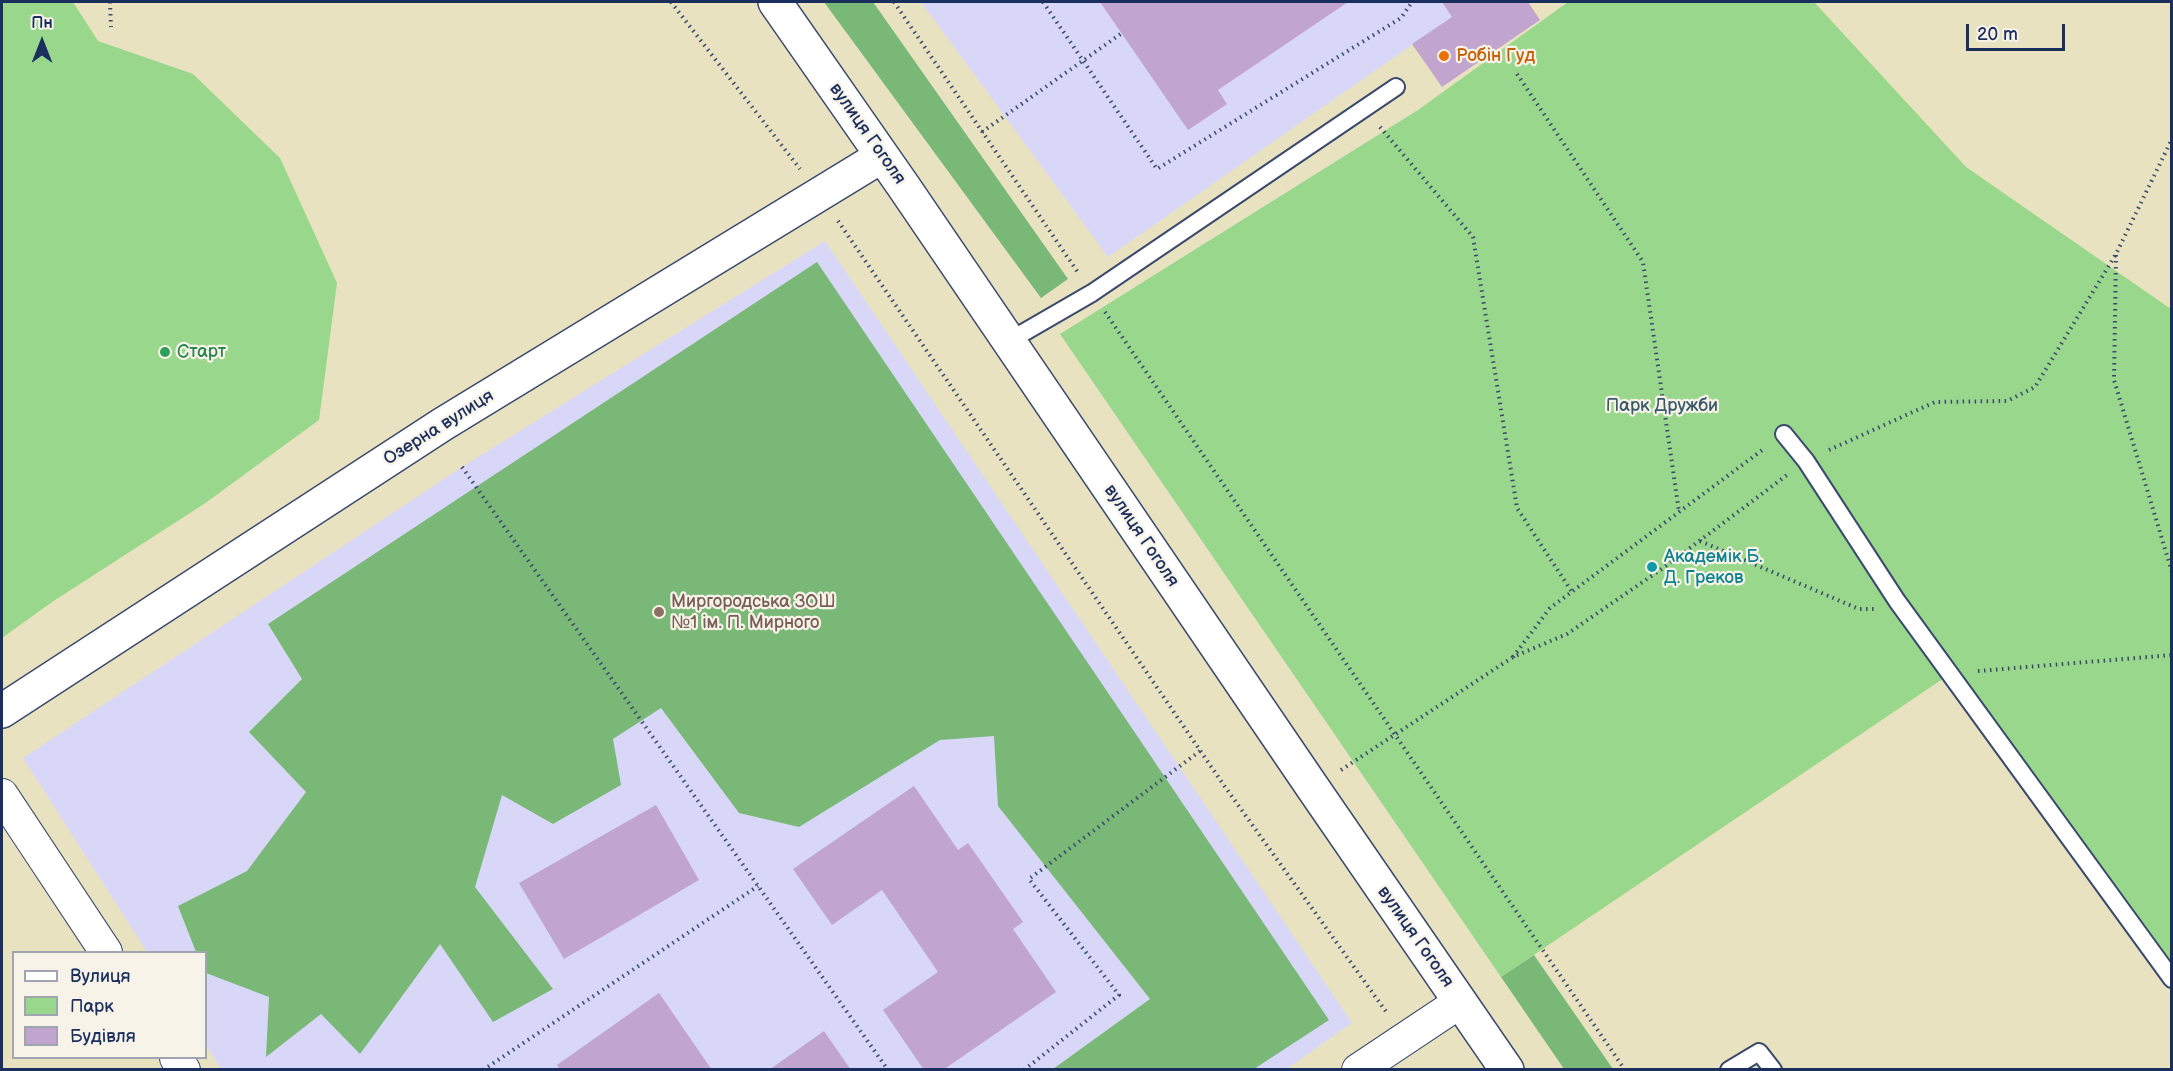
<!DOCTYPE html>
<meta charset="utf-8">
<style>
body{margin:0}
#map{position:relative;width:2173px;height:1071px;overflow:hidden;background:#e8e2c0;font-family:"Balsamiq Sans",sans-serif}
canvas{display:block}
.frame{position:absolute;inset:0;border:3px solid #1b2f5e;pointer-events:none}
.legend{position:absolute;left:12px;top:951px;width:195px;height:108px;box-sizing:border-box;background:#f7f3e8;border:2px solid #9fa5b1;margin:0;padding:8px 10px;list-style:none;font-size:18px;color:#1b2f5e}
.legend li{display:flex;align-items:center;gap:12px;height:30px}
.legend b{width:30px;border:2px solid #9fa5b1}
.north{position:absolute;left:12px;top:12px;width:60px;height:60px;-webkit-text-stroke:4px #f7f3e8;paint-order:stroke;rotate:0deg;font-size:16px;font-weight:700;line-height:24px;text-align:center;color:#1b2f5e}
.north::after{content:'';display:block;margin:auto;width:21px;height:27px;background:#1b2f5e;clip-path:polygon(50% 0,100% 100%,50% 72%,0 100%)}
.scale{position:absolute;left:1966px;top:24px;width:99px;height:27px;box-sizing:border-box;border:3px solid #1b2f5e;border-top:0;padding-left:8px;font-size:18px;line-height:21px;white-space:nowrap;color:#1b2f5e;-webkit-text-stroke:4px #f7f3e8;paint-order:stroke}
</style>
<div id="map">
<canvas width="2173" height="1071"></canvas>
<div class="frame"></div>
<ul class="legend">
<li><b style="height:8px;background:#fff"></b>Вулиця</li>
<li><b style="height:16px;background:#99d78c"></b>Парк</li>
<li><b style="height:16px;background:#c2a5ce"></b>Будівля</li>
</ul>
<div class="north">Пн</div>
<div class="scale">20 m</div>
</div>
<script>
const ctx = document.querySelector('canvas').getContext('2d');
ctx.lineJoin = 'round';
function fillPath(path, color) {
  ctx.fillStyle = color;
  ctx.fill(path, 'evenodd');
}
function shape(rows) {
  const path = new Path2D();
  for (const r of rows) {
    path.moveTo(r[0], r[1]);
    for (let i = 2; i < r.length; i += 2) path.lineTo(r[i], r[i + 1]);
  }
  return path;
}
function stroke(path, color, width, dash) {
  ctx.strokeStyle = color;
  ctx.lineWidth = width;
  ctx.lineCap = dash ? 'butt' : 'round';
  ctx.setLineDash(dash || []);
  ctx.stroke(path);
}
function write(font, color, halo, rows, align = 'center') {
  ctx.font = font + ' "Balsamiq Sans",sans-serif';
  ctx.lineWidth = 4.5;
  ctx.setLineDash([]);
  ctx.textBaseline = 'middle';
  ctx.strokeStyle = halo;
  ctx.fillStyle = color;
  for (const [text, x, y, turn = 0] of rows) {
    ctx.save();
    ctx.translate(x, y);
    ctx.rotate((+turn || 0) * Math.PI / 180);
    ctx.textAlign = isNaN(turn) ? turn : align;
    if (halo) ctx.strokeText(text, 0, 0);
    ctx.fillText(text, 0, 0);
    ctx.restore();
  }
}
const built = shape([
 [921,2,1442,2,1452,17,1108,257],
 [825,241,1352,1023,1285,1070,221,1069,206,1045,206,952,147,952,23,758,462,467]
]);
const green = shape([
 [2,2,73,2,98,41,193,74,280,158,337,283,319,420,204,504,52,602,2,638],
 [1568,2,1814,2,1966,167,2171,309,2171,972,1950,674,1501,977,1060,334,1418,110]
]);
const forest = shape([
 [824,2,873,2,1068,279,1041,298],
 [817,262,1329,1020,1254,1069,1053,1069,1150,999,998,806,994,736,940,740,799,827,739,813,661,708,613,739,621,785,553,824,502,795,475,887,553,989,493,1022,440,944,360,1054,321,1014,266,1057,269,997,206,973,206,952,196,952,178,906,247,871,306,792,249,732,302,679,268,624],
 [1534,955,1613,1069,1564,1069,1501,977]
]);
const building = shape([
 [1100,2,1348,2,1218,90,1227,104,1188,130],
 [1442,2,1528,2,1540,20,1442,87,1412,44,1452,17],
 [914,786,958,850,968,843,1023,922,1013,929,1056,992,943,1070,924,1070,883,1010,938,972,882,890,832,925,793,869],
 [656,805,699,880,564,959,519,883],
 [659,993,712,1070,560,1070,557,1065],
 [824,1031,851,1070,769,1070]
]);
const path = shape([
 [110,2,111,27],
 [671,2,800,169],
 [894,2,1079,274],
 [1043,2,1157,169,1401,18,1412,2],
 [1517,74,1643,262,1679,512],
 [1380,127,1473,237,1517,508,1572,592],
 [982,132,1122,33],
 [838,221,1223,784,1387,1013],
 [2116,255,2114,380,2172,572],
 [1105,312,1625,1070],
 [1829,450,1935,402,2007,401,2035,387,2116,254,2172,139],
 [462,467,888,1070],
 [1700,541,1859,609,1874,609],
 [1513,657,1550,608,1765,448],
 [1978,671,2172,655],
 [1341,770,1513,657,1567,634,1666,566,1787,475],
 [483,1070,758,886],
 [1024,1070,1119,995,1029,879,1200,751]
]);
const service = shape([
 [1009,341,1092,293,1396,87],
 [1784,434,1806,461,1897,601,2172,979],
 [1729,1070,1759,1052,1773,1070]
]);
const minor = shape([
 [2,795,106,952],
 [176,1058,184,1070],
 [1358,1070,1460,1002]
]);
const tertiary = shape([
 [775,2,904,187,1313,788,1507,1070],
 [2,711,443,424,882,156]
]);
const markers = [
 [1444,56,6,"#e8710a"],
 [165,352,6,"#2e9e5b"],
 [1652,567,6,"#0f9aa8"],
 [659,612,6,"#8d6e63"]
];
const foodNames = [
 ["Робін Гуд",1456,56]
];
const streetNames = [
 ["вулиця Гоголя",867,134,55],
 ["Озерна вулиця",439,428,-32],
 ["вулиця Гоголя",1141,536,56],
 ["вулиця Гоголя",1415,937,55]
];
const leisureNames = [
 ["Старт",177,352]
];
const parkNames = [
 ["Парк Дружби",1662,406]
];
const cultureNames = [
 ["Академік Б.",1664,557],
 ["Д. Греков",1664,578]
];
const educationNames = [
 ["Миргородська ЗОШ",671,602],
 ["№1 ім. П. Мирного",671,623]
];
fillPath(built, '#d8d7f8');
fillPath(green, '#99d78c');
fillPath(forest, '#7ab878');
fillPath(building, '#c2a5ce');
stroke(service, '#3a4a6d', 20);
stroke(minor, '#3a4a6d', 34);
stroke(tertiary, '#3a4a6d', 36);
stroke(path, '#3a4a6d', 4, [1.5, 4.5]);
stroke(service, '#fff', 16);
stroke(minor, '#fff', 32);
stroke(tertiary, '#fff', 33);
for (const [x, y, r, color] of markers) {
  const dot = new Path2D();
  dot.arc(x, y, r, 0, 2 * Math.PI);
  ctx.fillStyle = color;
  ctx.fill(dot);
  stroke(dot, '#f7f3e8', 2);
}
write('18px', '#c56008', '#f7f3e8', foodNames, 'left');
write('18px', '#1b2f5e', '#f7f3e8', streetNames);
write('18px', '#27864d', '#f7f3e8', leisureNames, 'left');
write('18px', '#3a596a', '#f7f3e8', parkNames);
write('18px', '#0d838f', '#f7f3e8', cultureNames, 'left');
write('18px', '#785e54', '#f7f3e8', educationNames, 'left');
</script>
